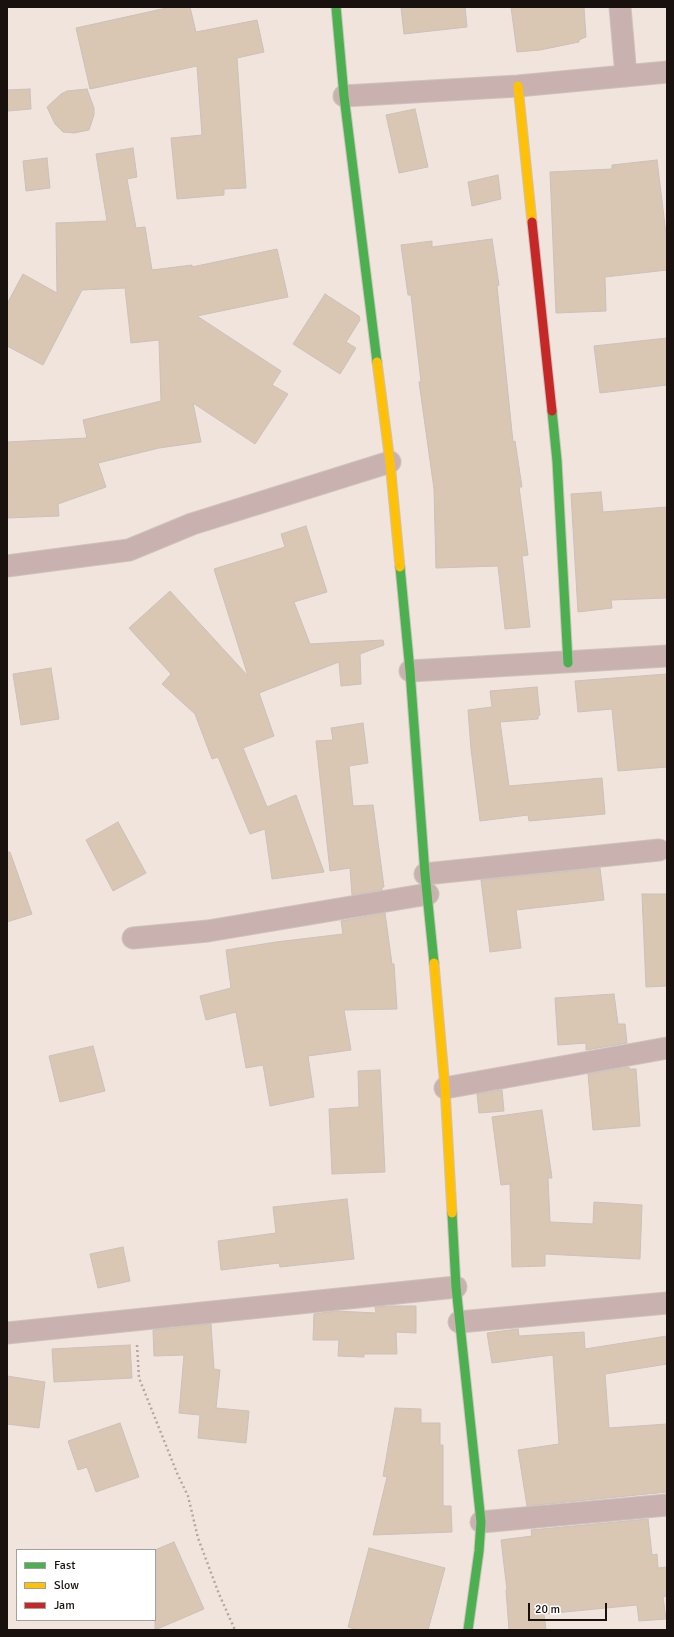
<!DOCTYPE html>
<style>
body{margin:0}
#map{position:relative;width:674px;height:1637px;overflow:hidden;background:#f1e4dd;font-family:Signika,sans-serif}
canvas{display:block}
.frame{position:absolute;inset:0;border:8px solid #19110d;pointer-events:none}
.legend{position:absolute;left:16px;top:1549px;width:140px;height:72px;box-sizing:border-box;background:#fff;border:1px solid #a3a09e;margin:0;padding:5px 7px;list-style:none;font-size:12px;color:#19110d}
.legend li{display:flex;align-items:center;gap:8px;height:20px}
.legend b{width:20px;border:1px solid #a3a09e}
.scale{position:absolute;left:528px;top:1603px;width:79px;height:18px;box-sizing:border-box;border:2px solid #19110d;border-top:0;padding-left:5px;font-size:12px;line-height:14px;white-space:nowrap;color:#19110d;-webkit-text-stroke:3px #fff;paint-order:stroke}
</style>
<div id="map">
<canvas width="674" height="1637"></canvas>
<div class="frame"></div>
<ul class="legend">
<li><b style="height:5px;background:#4caf50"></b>Fast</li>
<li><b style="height:5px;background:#ffc107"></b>Slow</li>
<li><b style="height:5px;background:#c62828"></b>Jam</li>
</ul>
<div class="scale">20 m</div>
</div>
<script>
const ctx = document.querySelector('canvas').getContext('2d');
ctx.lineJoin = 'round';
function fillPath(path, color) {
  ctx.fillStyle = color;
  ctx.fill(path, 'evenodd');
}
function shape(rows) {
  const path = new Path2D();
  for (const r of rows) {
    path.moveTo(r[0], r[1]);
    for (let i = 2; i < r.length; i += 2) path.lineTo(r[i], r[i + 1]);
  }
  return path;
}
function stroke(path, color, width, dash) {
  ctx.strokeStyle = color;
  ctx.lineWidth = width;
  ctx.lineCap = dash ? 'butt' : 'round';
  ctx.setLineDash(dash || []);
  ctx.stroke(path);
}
const building = shape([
 [171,7,190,7,196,32,257,20,264,52,237,58,246,188,224,189,224,195,177,199,171,138,202,135,197,66,90,89,76,28,171,7],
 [401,7,465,7,467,27,404,34,401,7],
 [511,7,584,7,586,37,579,40,579,42,540,50,517,52,511,7],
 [30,89,31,109,8,111,7,90,30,89],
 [87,89,94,108,94,115,89,130,74,133,63,132,55,124,47,107,61,94,67,91,87,89],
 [415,109,428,167,399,173,386,115,415,109],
 [133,148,137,177,127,179,136,228,145,227,152,270,192,265,192,267,277,249,288,297,197,316,281,371,272,385,288,394,255,444,193,403,201,442,159,448,98,463,106,487,58,504,59,516,7,518,7,442,87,438,83,420,161,401,159,340,131,343,125,288,82,290,43,365,7,346,7,304,23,274,57,293,56,223,107,221,96,154,133,148],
 [47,158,50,188,26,191,23,161,47,158],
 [657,160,667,242,667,270,605,277,606,311,556,313,550,172,612,169,612,165,657,160],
 [498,175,501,199,472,206,468,182,498,175],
 [492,239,499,285,497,286,513,442,515,441,522,487,519,487,528,555,522,556,530,627,505,629,498,566,436,568,434,489,419,382,421,382,411,295,408,295,401,245,432,241,432,247,492,239],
 [325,294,359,316,360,320,346,342,356,348,340,374,293,344,325,294],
 [667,338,667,385,600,393,594,346,667,338],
 [601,492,603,512,667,507,667,598,611,600,612,608,578,612,571,494,601,492],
 [306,526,327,592,294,602,310,644,383,640,384,645,360,654,361,684,341,686,339,662,259,693,274,736,243,748,267,807,296,795,324,872,272,879,265,829,250,834,218,757,212,759,195,714,162,684,171,674,129,628,170,591,248,676,214,569,285,547,281,534,306,526],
 [51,668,59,719,21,725,13,674,51,668],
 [667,674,667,767,618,771,612,709,578,712,575,681,667,674],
 [537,687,540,715,538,716,538,719,500,722,509,786,602,778,605,814,529,821,528,815,480,821,471,749,468,710,492,707,490,691,537,687],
 [363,723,368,763,349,766,353,806,373,805,384,887,382,887,382,890,352,895,350,868,330,871,316,741,333,740,331,728,363,723],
 [118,822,146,873,113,891,86,840,118,822],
 [7,852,10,852,32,914,7,922,7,852],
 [600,868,604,900,516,910,521,948,490,952,481,880,600,868],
 [642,894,667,894,667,986,646,987,642,894],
 [385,913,392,964,394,964,397,1009,344,1010,351,1050,308,1056,314,1097,270,1106,263,1065,246,1068,236,1012,206,1020,200,996,231,988,226,950,276,942,343,934,341,921,385,913],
 [614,994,618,1024,625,1024,627,1043,586,1050,586,1043,558,1045,555,998,614,994],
 [93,1046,105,1091,60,1102,49,1056,93,1046],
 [629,1067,629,1069,636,1069,640,1126,593,1130,588,1074,629,1067],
 [380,1070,385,1172,332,1174,329,1109,359,1107,358,1071,380,1070],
 [502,1090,504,1111,479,1113,477,1094,502,1090],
 [542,1110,552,1178,548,1178,550,1222,593,1224,594,1202,642,1205,640,1259,545,1254,545,1266,512,1267,510,1184,501,1185,492,1117,542,1110],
 [347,1199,354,1259,280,1267,279,1263,221,1270,218,1241,276,1233,273,1207,347,1199],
 [123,1247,130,1281,98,1288,90,1254,123,1247],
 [392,1306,416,1306,416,1333,396,1332,397,1354,364,1354,364,1357,338,1356,339,1340,313,1340,314,1314,336,1311,376,1313,375,1307,392,1306],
 [211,1324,214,1369,220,1370,216,1408,249,1411,246,1443,198,1438,200,1415,179,1413,184,1355,154,1356,153,1330,211,1324],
 [518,1329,519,1336,584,1332,585,1349,667,1336,667,1364,605,1374,609,1428,667,1424,667,1492,527,1506,518,1450,559,1444,553,1355,492,1363,487,1333,518,1329],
 [130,1345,132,1378,54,1382,52,1349,130,1345],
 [7,1376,45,1382,39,1428,7,1424,7,1376],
 [395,1408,421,1409,421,1423,440,1423,440,1445,443,1445,443,1506,451,1506,452,1532,373,1535,387,1477,383,1476,395,1408],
 [120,1423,139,1477,96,1492,87,1467,78,1470,68,1441,120,1423],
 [648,1519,652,1555,657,1554,658,1568,667,1567,667,1596,663,1597,666,1619,639,1621,637,1605,544,1614,546,1630,509,1630,506,1590,507,1590,501,1540,532,1536,531,1530,648,1519],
 [174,1542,204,1609,155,1630,155,1550,174,1542],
 [369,1548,445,1568,428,1630,359,1630,348,1627,369,1548]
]);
const path = shape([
 [137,1345,139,1378,177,1473,188,1496,198,1538,219,1594,235,1630]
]);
const street = shape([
 [620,7,626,76],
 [344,96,518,86,667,72],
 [7,566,129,550,192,524,390,462],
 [410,671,667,656],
 [425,874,659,850],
 [133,938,208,931,428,894],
 [445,1088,667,1048],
 [459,1322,667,1303],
 [7,1333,456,1287],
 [481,1522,667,1505]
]);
const fast = shape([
 [336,7,344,96,377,362],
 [552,411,557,461,568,663],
 [400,567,410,671,425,874,434,963],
 [452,1213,456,1287,481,1522,479,1551,468,1630]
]);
const slow = shape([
 [518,86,532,222],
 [377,362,390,462,400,567],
 [434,963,445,1088,452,1213]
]);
const jam = shape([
 [532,222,552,411]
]);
fillPath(building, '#d9c6b3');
stroke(building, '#cac1ba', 1);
stroke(street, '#cdc3bd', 23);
stroke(fast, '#cdc3bd', 11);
stroke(slow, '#cdc3bd', 11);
stroke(jam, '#cdc3bd', 11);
stroke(path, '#b6a6a3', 2.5, [2, 3]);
stroke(street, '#c8b1af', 21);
stroke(fast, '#4caf50', 9);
stroke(slow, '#ffc107', 9);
stroke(jam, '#c62828', 9);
</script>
